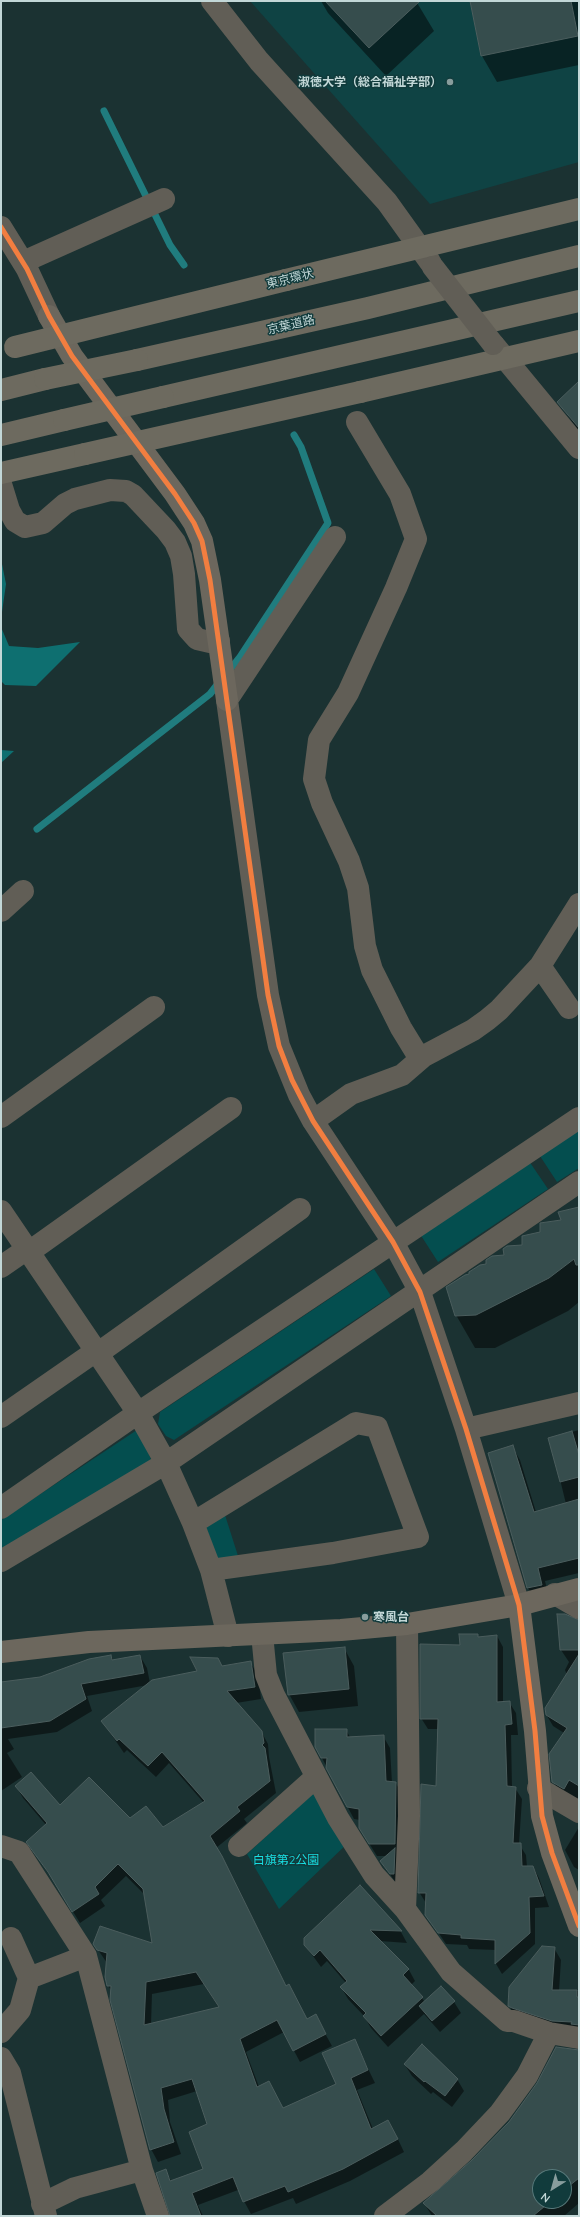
<!DOCTYPE html>
<meta charset="utf-8">
<style>
body{margin:0}
#map{position:relative;width:580px;height:2217px;overflow:hidden;background:#1b3232;font-family:Quicksand,sans-serif}
canvas{display:block}
.frame{position:absolute;inset:0;border:2px solid #c2d7d7;pointer-events:none}
.north{position:absolute;left:532px;top:2169px;width:40px;height:40px;box-sizing:border-box;background:#113b3c;border:1px solid #58797a;border-radius:50%;rotate:217deg;font-size:11px;font-weight:700;line-height:16px;text-align:center;color:#c2d7d7}
.north::after{content:'';display:block;margin:auto;width:14px;height:18px;background:#889d9d;clip-path:polygon(50% 0,100% 100%,50% 72%,0 100%)}
</style>
<div id="map">
<canvas width="580" height="2217"></canvas>
<div class="frame"></div>
<div class="north">N</div>
</div>
<script>
const ctx = document.querySelector('canvas').getContext('2d');
ctx.lineJoin = 'round';
function fillPath(path, color) {
  ctx.fillStyle = color;
  ctx.fill(path, 'evenodd');
}
function shape(rows) {
  const path = new Path2D();
  for (const r of rows) {
    path.moveTo(r[0], r[1]);
    for (let i = 2; i < r.length; i += 2) path.lineTo(r[i], r[i + 1]);
  }
  return path;
}
function stroke(path, color, width, dash) {
  ctx.strokeStyle = color;
  ctx.lineWidth = width;
  ctx.lineCap = dash ? 'butt' : 'round';
  ctx.setLineDash(dash || []);
  ctx.stroke(path);
}
function write(font, color, halo, rows, align = 'center') {
  ctx.font = font + ' Quicksand,"Noto Sans JP",sans-serif';
  ctx.lineWidth = 3;
  ctx.setLineDash([]);
  ctx.textBaseline = 'middle';
  ctx.strokeStyle = halo;
  ctx.fillStyle = color;
  for (const [text, x, y, turn = 0] of rows) {
    ctx.save();
    ctx.translate(x, y);
    ctx.rotate((+turn || 0) * Math.PI / 180);
    ctx.textAlign = isNaN(turn) ? turn : align;
    if (halo) ctx.strokeText(text, 0, 0);
    ctx.fillText(text, 0, 0);
    ctx.restore();
  }
}
const built = shape([
 [250,1,579,1,579,162,430,204]
]);
const green = shape([
 [579,1130,579,1168,557,1182,540,1156],
 [529,1161,548,1189,438,1262,420,1234],
 [374,1269,391,1296,174,1440,166,1436,158,1424,160,1412],
 [137,1430,141,1431,153,1465,1,1555,1,1520],
 [225,1515,239,1559,219,1563,206,1527],
 [317,1790,349,1842,279,1909,247,1854]
]);
const forest = shape([
 [1,559,6,584,1,619],
 [1,627,9,646,38,648,80,642,36,686,5,685,1,681],
 [1,750,14,751,1,763]
]);
const shadow = shape([
 [321,1,416,1,434,31,386,76,328,13],
 [471,1,578,1,579,65,497,82,482,56],
 [579,391,579,431,558,402],
 [579,1208,579,1302,568,1311,495,1348,475,1348,456,1315,470,1275,523,1246],
 [579,1430,579,1573,545,1581,549,1598,536,1601,528,1588,512,1446,520,1460,536,1512,566,1504,550,1438],
 [579,1633,579,1805,560,1793,553,1781,564,1733,553,1726,546,1714,567,1675,565,1670,569,1662,561,1650],
 [477,1635,479,1638,497,1636,503,1647,503,1702,509,1702,516,1713,518,1735,511,1735,512,1787,515,1788,522,1799,519,1844,526,1855,527,1867,533,1867,539,1878,549,1907,535,1908,535,1944,502,1974,496,1964,496,1950,469,1949,467,1945,446,1944,426,1914,426,1903,419,1892,437,1787,439,1729,428,1729,421,1718,461,1646],
 [344,1648,354,1666,358,1706,299,1712,289,1694],
 [111,1656,114,1661,140,1656,147,1668,150,1683,250,1662,258,1675,261,1699,236,1703,261,1731,268,1744,269,1757,276,1793,244,1819,247,1823,216,1848,286,1987,289,1985,307,2020,322,2028,332,2046,300,2062,284,2032,246,2052,259,2087,283,2109,337,2084,354,2040,375,2083,357,2090,373,2129,395,2133,404,2152,350,2181,296,2204,293,2198,251,2214,238,2190,198,2205,203,2216,171,2216,165,2171,172,2182,204,2170,208,2124,197,2091,168,2100,170,2122,181,2154,158,2162,151,2149,112,1992,108,1985,107,1963,94,1944,153,1944,145,1895,126,1876,101,1900,105,1906,80,1923,56,1884,27,1842,46,1825,23,1798,16,1786,60,1807,130,1819,163,1829,204,1803,169,1763,156,1777,127,1750,124,1753,102,1721,148,1685,87,1696,92,1711,57,1732,8,1739,14,1749,7,1753,22,1777,1,1791,1,1680,3,1683,40,1678],
 [204,1984,219,2008,151,2025,152,1994],
 [346,1730,350,1737,383,1736,390,1748,392,1783,396,1783,402,1795,398,1886,381,1861,388,1856,377,1856,367,1840,360,1820,354,1819,322,1758],
 [579,1827,579,1870,574,1867,565,1850],
 [360,1886,401,1932,407,1943,380,1941,409,1970,415,1981,411,1985,425,2002,454,2002,461,2013,440,2032,424,2014,388,2047,371,2028,364,2016,348,1999,341,1987,346,1983,327,1961,321,1967,305,1945],
 [554,1948,561,1960,559,1991,579,1991,579,2036,516,2018,509,2005],
 [579,2051,579,2203,564,2216,432,2216,424,2203,473,2161],
 [540,2177,564,2177,564,2201,540,2201],
 [405,2065,457,2079,464,2091,452,2107,433,2092,431,2094,412,2076]
]);
const stream = shape([
 [104,111,170,245,184,265],
 [228,672,240,657,328,523,301,447,294,435],
 [37,829,210,694,220,681]
]);
const building = shape([
 [325,1,420,1,369,48,325,1],
 [470,1,571,1,578,36,481,56,470,1],
 [579,381,579,428,557,402,579,381],
 [579,1207,579,1265,576,1265,574,1259,549,1278,476,1315,455,1316,446,1287,465,1275,469,1274,469,1272,480,1265,486,1264,486,1260,492,1256,504,1255,503,1249,507,1246,522,1245,522,1236,540,1232,540,1223,561,1220,558,1212,579,1207],
 [572,1431,579,1455,579,1477,560,1482,548,1438,572,1431],
 [513,1445,534,1512,579,1499,579,1558,538,1568,542,1585,527,1588,488,1453,513,1445],
 [557,1614,565,1614,579,1620,579,1650,560,1650,557,1614],
 [459,1634,478,1634,478,1637,497,1635,497,1702,510,1701,512,1724,505,1725,507,1786,516,1787,513,1843,521,1843,522,1866,533,1866,544,1896,529,1897,530,1933,495,1964,495,1940,461,1938,461,1935,438,1933,425,1915,426,1893,418,1893,421,1784,436,1786,438,1719,420,1719,420,1644,460,1645,459,1634],
 [345,1647,349,1689,288,1695,283,1653,345,1647],
 [579,1654,579,1786,569,1780,564,1789,552,1782,549,1754,567,1728,546,1715,545,1708,579,1654],
 [111,1655,112,1660,140,1655,144,1673,81,1684,86,1699,50,1721,1,1728,1,1682,40,1677,89,1659,111,1655],
 [190,1657,218,1658,222,1666,251,1661,255,1687,227,1691,262,1731,264,1743,262,1745,265,1748,270,1781,237,1807,240,1811,210,1836,222,1856,286,1986,289,1984,307,2019,316,2014,326,2034,293,2051,277,2020,240,2039,257,2087,269,2081,283,2108,336,2084,322,2053,355,2039,368,2070,351,2078,371,2129,388,2120,398,2139,343,2169,288,2192,285,2186,243,2202,233,2177,192,2193,201,2216,170,2216,156,2173,166,2169,170,2181,203,2169,189,2132,207,2124,192,2079,161,2088,164,2109,174,2142,150,2150,110,2000,111,1986,107,1986,105,1977,107,1953,97,1950,93,1944,100,1926,152,1943,143,1889,118,1864,95,1887,99,1894,72,1912,48,1872,26,1842,47,1823,15,1786,31,1772,60,1805,89,1777,130,1818,146,1806,163,1827,205,1801,162,1752,148,1766,119,1739,117,1741,101,1721,152,1680,197,1671,190,1657],
 [196,1972,219,2007,144,2025,146,1982,196,1972],
 [315,1729,347,1729,347,1737,384,1735,386,1781,396,1782,395,1844,369,1844,359,1828,359,1809,347,1807,326,1768,327,1758,321,1758,315,1747,315,1729],
 [395,1848,394,1874,390,1874,380,1861,395,1848],
 [360,1885,402,1931,370,1930,409,1969,403,1975,423,1997,381,2036,363,2016,366,2013,340,1987,347,1981,320,1950,314,1956,304,1945,304,1938,360,1885],
 [542,1946,555,1947,552,1990,577,1990,577,1997,579,1997,579,2025,571,2024,572,2022,552,2021,512,2008,508,2006,509,1987,542,1946],
 [441,1986,455,2001,432,2021,419,2006,441,1986],
 [422,2044,458,2079,445,2096,425,2081,424,2082,404,2064,422,2044],
 [556,2047,579,2050,579,2178,564,2190,564,2177,540,2177,540,2201,551,2201,533,2216,437,2216,423,2203,472,2160,509,2122,537,2083,556,2047]
]);
const street = shape([
 [212,1,259,61,387,202,430,262],
 [1,227,27,269,49,316],
 [23,262,164,199],
 [494,345,579,448],
 [357,422,400,494,416,539,396,588,348,693,319,740,314,779,322,803,349,861,358,888,365,946,372,970,401,1028,420,1059],
 [1,484,9,510,15,521,25,527,43,523,65,504,75,499,110,490,126,491,133,495,166,530,175,542,181,556,184,574,188,629,197,639,210,642,219,641],
 [335,537,227,700,268,995,279,1046,299,1095,313,1121,393,1242,420,1292,466,1429,519,1605],
 [1,911,23,891],
 [540,966,569,1008],
 [1,1117,154,1007],
 [313,1121,351,1094,402,1075,424,1056,473,1030,487,1020,499,1010,540,966,579,904],
 [1,1211,138,1413,166,1463,193,1523,211,1570,228,1636],
 [29,1252,231,1108],
 [1,1267,27,1249],
 [97,1354,300,1209],
 [1,1417,96,1351],
 [466,1429,579,1403],
 [1,1508,138,1413,579,1118],
 [193,1523,356,1423,377,1427,418,1537,333,1553,211,1570],
 [1,1561,166,1463,579,1182],
 [555,1594,579,1608],
 [262,1634,266,1675,274,1695,338,1818,374,1875,405,1909,451,1972,507,2021,514,2021,549,2033,579,2038],
 [538,1788,579,1812],
 [1,1846,19,1852,86,1956,142,2170,158,2216],
 [239,1846,316,1777],
 [405,1909,409,1816,407,1624],
 [29,1978,86,1956],
 [1,2032,20,2010,29,1978,11,1938],
 [1,2058,10,2073,46,2216],
 [42,2204,75,2188,142,2170],
 [385,2216,430,2182,464,2151,500,2113,527,2076,549,2033]
]);
const secondary = shape([
 [49,316,72,356,175,494,194,523,202,541,210,580,227,700],
 [519,1605,535,1731,542,1816,552,1853,579,1926],
 [1,1652,89,1642,341,1630,407,1624,519,1605,579,1589]
]);
const highway = shape([
 [286,280,579,209],
 [137,360,368,308,579,256],
 [1,390,45,379],
 [360,392,579,341],
 [163,397,579,301],
 [1,435,64,420],
 [1,473,85,454]
]);
const streetBridge = shape([
 [433,267,493,344]
]);
const highwayBridge = shape([
 [15,347,286,280],
 [45,379,137,360],
 [64,420,163,397],
 [85,454,360,392]
]);
const cycleway = shape([
 [1,227,27,269,49,316,72,356,175,494,194,523,202,541,210,580,268,995,279,1046,292,1080,313,1121,393,1242,420,1292,466,1429,519,1605,535,1731,542,1816,552,1853,579,1926]
]);
const markers = [
 [450,82,4,"#889d9d"],
 [365,1617,4,"#889d9d"]
];
const poiNames = [
 ["淑徳大学（総合福祉学部）",442,82],
 ["寒風台",373,1617,"left"]
];
const streetNames = [
 ["東京環状",290,279,-14],
 ["京葉道路",291,325,-13]
];
const parkNames = [
 ["白旗第2公園",286,1860]
];
fillPath(built, '#0f4344');
fillPath(green, '#044e4f');
fillPath(forest, '#0e6f70');
fillPath(shadow, '#0007');
stroke(stream, '#207c7e', 7);
fillPath(building, '#364d4d');
stroke(building, '#4b5d5d', 1);
stroke(street, '#615e56', 22);
stroke(secondary, '#6c675d', 22);
stroke(highway, '#6d6a5f', 22);
stroke(streetBridge, '#615e56', 22);
stroke(highwayBridge, '#6d6a5f', 22);
stroke(cycleway, '#f27e40', 5);
for (const [x, y, r, color] of markers) {
  const dot = new Path2D();
  dot.arc(x, y, r, 0, 2 * Math.PI);
  ctx.fillStyle = color;
  ctx.fill(dot);
  stroke(dot, '#113b3c', 1.5);
}
write('bold 12px', '#c2d7d7', '#113b3c', poiNames, 'right');
write('12px', '#c2d7d7', '#113b3c', streetNames);
write('12px', '#18dfe3', '#113b3c', parkNames);
</script>
